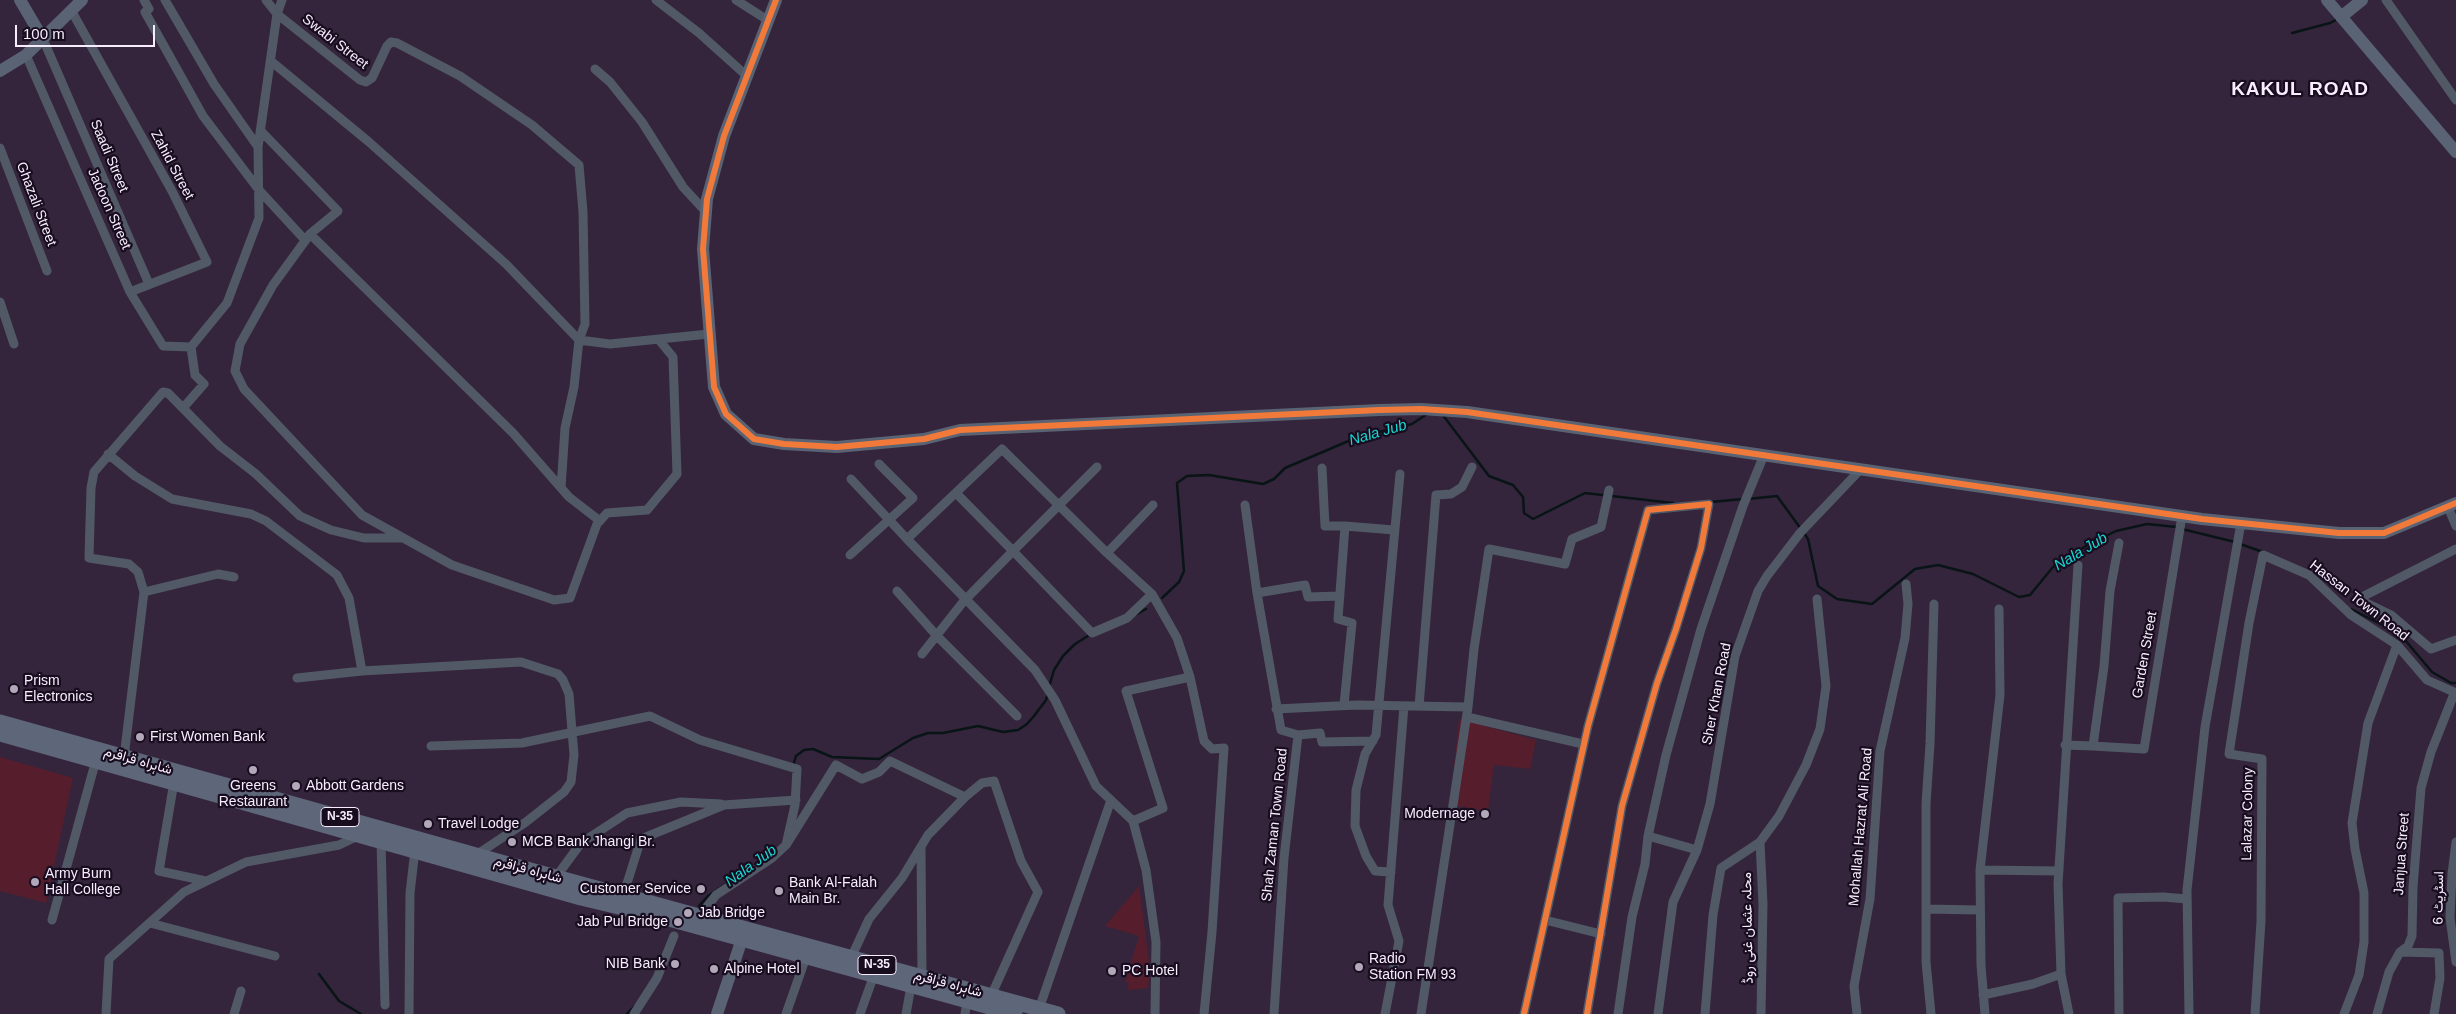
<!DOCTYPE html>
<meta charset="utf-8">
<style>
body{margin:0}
#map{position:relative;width:2456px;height:1014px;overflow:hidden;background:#34253c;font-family:Arial,sans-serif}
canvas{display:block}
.scale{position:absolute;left:15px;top:25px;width:140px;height:22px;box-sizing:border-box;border:2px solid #f7edfe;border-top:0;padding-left:6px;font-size:15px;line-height:18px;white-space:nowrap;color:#f7edfe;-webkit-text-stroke:4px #180c1f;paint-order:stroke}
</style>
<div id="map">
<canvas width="2456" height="1014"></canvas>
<div class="scale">100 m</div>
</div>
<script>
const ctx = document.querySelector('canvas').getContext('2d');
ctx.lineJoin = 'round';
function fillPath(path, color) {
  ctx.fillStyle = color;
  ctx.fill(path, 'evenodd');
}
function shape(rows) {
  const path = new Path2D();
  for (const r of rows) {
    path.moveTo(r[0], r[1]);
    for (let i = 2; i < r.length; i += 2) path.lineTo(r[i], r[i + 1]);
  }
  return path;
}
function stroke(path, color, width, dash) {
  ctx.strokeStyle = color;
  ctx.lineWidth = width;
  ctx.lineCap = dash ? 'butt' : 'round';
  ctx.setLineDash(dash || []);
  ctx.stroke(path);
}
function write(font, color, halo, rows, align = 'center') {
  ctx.font = font + ' Arial,Vazirmatn,sans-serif';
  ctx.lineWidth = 4.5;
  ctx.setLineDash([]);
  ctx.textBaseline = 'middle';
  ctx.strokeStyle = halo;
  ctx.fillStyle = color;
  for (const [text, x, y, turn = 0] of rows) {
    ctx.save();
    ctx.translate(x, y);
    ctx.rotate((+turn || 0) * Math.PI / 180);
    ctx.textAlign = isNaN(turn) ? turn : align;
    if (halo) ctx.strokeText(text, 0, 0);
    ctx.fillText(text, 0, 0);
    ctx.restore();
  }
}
const green = shape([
 [1459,719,1536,740,1530,769,1494,765,1488,811,1450,805],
 [0,757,73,778,46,903,0,891],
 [1139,886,1150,969,1148,988,1127,990,1129,983,1125,982,1139,936,1105,926]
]);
const stream = shape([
 [2292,33,2330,23,2338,19],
 [1442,414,1489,476,1513,485,1523,497,1524,513,1533,519,1585,493,1673,503],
 [1748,499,1777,496,1801,529],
 [1711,502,1743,499],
 [2182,529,2235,542],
 [1804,533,1808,539,1818,586,1837,599,1872,604,1915,569,1938,565,1973,574,2019,597,2030,595,2053,567,2086,546,2116,531,2147,524,2177,527],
 [2240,544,2263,552],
 [1162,598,1179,582,1184,571,1177,483,1187,476,1209,475,1263,484,1274,479,1285,468,1358,437,1412,424,1427,414],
 [2351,609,2400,634,2432,672,2451,683,2456,683],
 [1137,614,1146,609],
 [1049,687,1054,670,1063,656,1075,644,1091,634],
 [793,766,796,756,804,750,813,749,832,757,879,759,913,738,928,733,943,733,978,726,1003,732,1018,730,1027,724,1034,716,1046,700,1048,694],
 [699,906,708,896,739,875],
 [319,974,339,1001,361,1014],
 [627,1014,635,1006]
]);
const street = shape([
 [144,0,149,9,145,12,203,116,259,190,305,240],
 [165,0,214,84,258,147],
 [266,0,277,14,360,80,366,82,372,78,387,46,391,42,397,43,460,76,532,125,579,165,583,212,585,324,579,340,574,387,565,428,561,488],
 [656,0,699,33,748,77],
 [736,0,769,21],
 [2386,0,2456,100],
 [71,10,172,191,207,262,130,292],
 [43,39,149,284],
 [26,55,130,292,163,346,191,347],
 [272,62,369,142,506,264,579,340,610,344,709,334],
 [595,69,610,82,642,122,683,187,706,212],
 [261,131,338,211,310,234,273,285,240,344,235,371,244,389,362,515,452,565,554,600,570,598,597,524,607,513,647,510,677,474,673,357,659,340],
 [0,148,47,271],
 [310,234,513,433,569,497,600,521],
 [0,302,14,344],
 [183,408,204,384,195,375,191,347,227,303,259,218,258,147,277,14,282,0],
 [108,454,135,476,172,499,251,514,266,521,337,575,349,598,362,671,521,662,558,674,563,680,569,694,574,755,571,782,564,792,526,822,476,855],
 [1322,468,1325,526,1345,526,1338,619,1352,623,1344,705],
 [851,479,907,539,1002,449,1107,553,1152,594,1177,638,1190,677,1204,741,1212,749,1224,748,1212,932,1204,1014],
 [956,493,1013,551,1097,467],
 [1245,505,1257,593,1281,730,1298,735,1284,858,1274,1014],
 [2448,507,2456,526],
 [1345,526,1394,530],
 [907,539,1035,670,1055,700,1096,786,1133,821],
 [2456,549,2358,599,2391,615,2431,649,2456,640],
 [1107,553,1153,505],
 [850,555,913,498,879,464],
 [897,591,937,636,1017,716],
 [144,592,218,574,234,577],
 [1257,593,1305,585,1308,597,1340,596],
 [922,654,963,602,1013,551,1092,633,1127,618,1152,594],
 [297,678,362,671],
 [1419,706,1436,495,1451,494,1462,487,1472,467],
 [1468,707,1474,649,1489,549,1565,564,1572,539,1601,527,1609,490],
 [1276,709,1357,705,1468,707,1421,1014],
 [1467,717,1583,744],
 [1298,735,1320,733,1322,742,1373,741],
 [2065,745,2093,746,2104,666,2110,591,2119,543],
 [431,746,522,743,650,716,700,740,797,769,795,805,786,845],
 [2093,746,2144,749,2182,516],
 [124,757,144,592,138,572,129,564,89,558,91,488,94,472,163,392,168,393,220,446,256,474,300,516,331,530,364,538,400,538],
 [174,782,159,871,206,881],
 [1648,836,1697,850,1710,804,1735,656,1758,591,1767,576,1800,533,1860,470],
 [381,840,385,1005],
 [1760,842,1763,904,1761,1014],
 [2456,842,2452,874,2450,918,2456,962],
 [921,847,922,977],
 [1980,870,2059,871],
 [1391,872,1375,871,1366,856,1355,826,1356,790,1365,754,1376,735,1400,474],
 [556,877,581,843,627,813,681,802,721,804],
 [623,896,641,839,724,805,796,800],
 [1926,909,1979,910],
 [700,916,716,895,772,858,786,845,836,765,862,779,879,772,890,761,965,797],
 [52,920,96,760],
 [1545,920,1601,934],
 [150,923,275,956],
 [2400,952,2439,953,2440,978,2434,1014],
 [851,958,869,919,902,878,928,835,965,797,982,783,994,781,1021,861,1038,892,991,996],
 [1983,995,2033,984,2061,974],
 [1039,1009,1111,800],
 [106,1014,109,959,184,892,246,862,339,845,360,835],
 [234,1014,241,991],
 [409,1014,410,893,415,850],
 [634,1014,657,978,674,936],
 [786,1014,806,957],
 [860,1014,874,975],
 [906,1014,911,986],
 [965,1014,967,1001],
 [1155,1014,1156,942,1146,870,1133,821,1163,808,1126,691,1190,677],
 [1385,1014,1399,941,1388,905,1404,706],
 [1524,1014,1588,726,1648,510,1709,504,1701,548,1676,629,1657,683,1622,806,1587,1014],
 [1618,1014,1632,917,1645,864,1648,836,1666,755,1701,629,1743,506,1764,455],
 [1658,1014,1673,902,1697,850],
 [1705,1014,1713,915,1721,868,1760,842,1779,816,1806,765,1820,729,1826,686,1817,599],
 [1857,1014,1854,986,1870,899,1880,751,1905,638,1908,604,1906,584],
 [1931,1014,1926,962,1926,804,1930,744,1934,604],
 [1985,1014,1981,965,1980,870,2000,695,1999,609],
 [2069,1014,2061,974,2058,884,2078,565],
 [2119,1014,2118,898,2163,897,2187,899],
 [2189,1014,2187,890,2205,727,2241,523],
 [2255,1014,2261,921,2262,759,2229,754,2249,623,2263,555,2309,575,2351,615,2397,645,2427,680,2456,693],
 [2344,1014,2359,975,2364,942,2364,893,2355,849,2352,823,2368,723,2397,645],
 [2377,1014,2389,972,2400,952,2408,946,2412,936,2413,887,2421,788,2431,752,2454,694]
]);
const secondary = shape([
 [20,0,43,39],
 [776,0,724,136,707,199,703,249,714,387,726,414,754,439,784,444,837,447,924,439,960,430,1379,410,1421,409,1467,412,2202,519,2339,533,2384,533,2456,503],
 [2327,0,2456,152],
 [2341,17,2362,0],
 [0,71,26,55,82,0],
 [717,1014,742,939]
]);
const highway = shape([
 [0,722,501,862,1058,1014],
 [0,734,581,898,669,919,1015,1014]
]);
const cycleway = shape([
 [776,0,724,136,707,199,703,249,714,387,726,414,754,439,784,444,837,447,924,439,960,430,1379,410,1421,409,1467,412,2202,519,2339,533,2384,533,2456,503],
 [1524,1014,1588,726,1648,510,1709,504,1701,548,1676,629,1657,683,1622,806,1587,1014]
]);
const markers = [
 [14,689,5,"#b3a7ba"],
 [140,737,5,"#b3a7ba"],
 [253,770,5,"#b3a7ba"],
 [296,786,5,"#b3a7ba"],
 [1485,814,5,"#b3a7ba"],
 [428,824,5,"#b3a7ba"],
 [512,842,5,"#b3a7ba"],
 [35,882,5,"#b3a7ba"],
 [701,889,5,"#b3a7ba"],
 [779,891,5,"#b3a7ba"],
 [688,913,5,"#b3a7ba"],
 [678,922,5,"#b3a7ba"],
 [675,964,5,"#b3a7ba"],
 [1359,967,5,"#b3a7ba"],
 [714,969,5,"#b3a7ba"],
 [1112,971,5,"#b3a7ba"]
];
const shields = [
 [340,817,38],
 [877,965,38]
];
const shieldNames = [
 ["N-35",340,817],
 ["N-35",877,965]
];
const streetNames = [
 ["Swabi Street",335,42,38],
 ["Saadi Street",109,156,67],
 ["Zahid Street",172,165,62],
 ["Ghazali Street",36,204,69],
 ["Jadoon Street",109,209,66],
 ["Hassan Town Road",2359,601,38],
 ["Garden Street",2145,655,-80],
 ["Sher Khan Road",1717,694,-79],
 ["شاہراہ قراقرم",138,761,16],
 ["Lalazar Colony",2248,814,-89],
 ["Shah Zaman Town Road",1275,825,-84],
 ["Mohallah Hazrat Ali Road",1861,827,-85],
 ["Janjua Street",2402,854,-86],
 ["شاہراہ قراقرم",528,870,15],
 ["اسٹریٹ 6",2439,898,-89],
 ["محلہ عثمان غنی روڈ",1748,928,-91],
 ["شاہراہ قراقرم",948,984,15]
];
const poiNames = [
 ["Prism",24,681],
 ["Electronics",24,697],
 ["First Women Bank",150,737],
 ["Greens",253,786,"center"],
 ["Restaurant",253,802,"center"],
 ["Abbott Gardens",306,786],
 ["Modernage",1475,814,"right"],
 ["Travel Lodge",438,824],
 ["MCB Bank Jhangi Br.",522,842],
 ["Army Burn",45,874],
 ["Hall College",45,890],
 ["Bank Al-Falah",789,883],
 ["Main Br.",789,899],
 ["Customer Service",691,889,"right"],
 ["Jab Bridge",698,913],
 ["Jab Pul Bridge",668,922,"right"],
 ["Radio",1369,959],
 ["Station FM 93",1369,975],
 ["NIB Bank",665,964,"right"],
 ["Alpine Hotel",724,969],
 ["PC Hotel",1122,971]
];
const waterNames = [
 ["Nala Jub",1378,433,-16],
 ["Nala Jub",2081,552,-31],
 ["Nala Jub",751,866,-36]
];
const districtNames = [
 ["KAKUL ROAD",2300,90]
];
fillPath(green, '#561e2c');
stroke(stream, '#081416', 2.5);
stroke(street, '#515967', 9);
stroke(secondary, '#596374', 12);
stroke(highway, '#5e667a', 15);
stroke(cycleway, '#f17a3a', 6);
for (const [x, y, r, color] of markers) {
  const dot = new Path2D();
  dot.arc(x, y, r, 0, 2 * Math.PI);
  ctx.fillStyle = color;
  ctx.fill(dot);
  stroke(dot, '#180c1f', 2);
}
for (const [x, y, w] of shields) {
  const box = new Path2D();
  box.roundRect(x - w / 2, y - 9.5, w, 19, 4);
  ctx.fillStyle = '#180c1f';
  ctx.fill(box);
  stroke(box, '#f7edfe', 1);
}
write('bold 12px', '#f7edfe', null, shieldNames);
write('14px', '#f7edfe', '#180c1f', streetNames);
write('14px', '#f7edfe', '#180c1f', poiNames, 'left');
write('italic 15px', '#17d9d4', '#180c1f', waterNames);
ctx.letterSpacing = '1px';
write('bold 19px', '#f7edfe', '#180c1f', districtNames);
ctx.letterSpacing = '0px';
</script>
